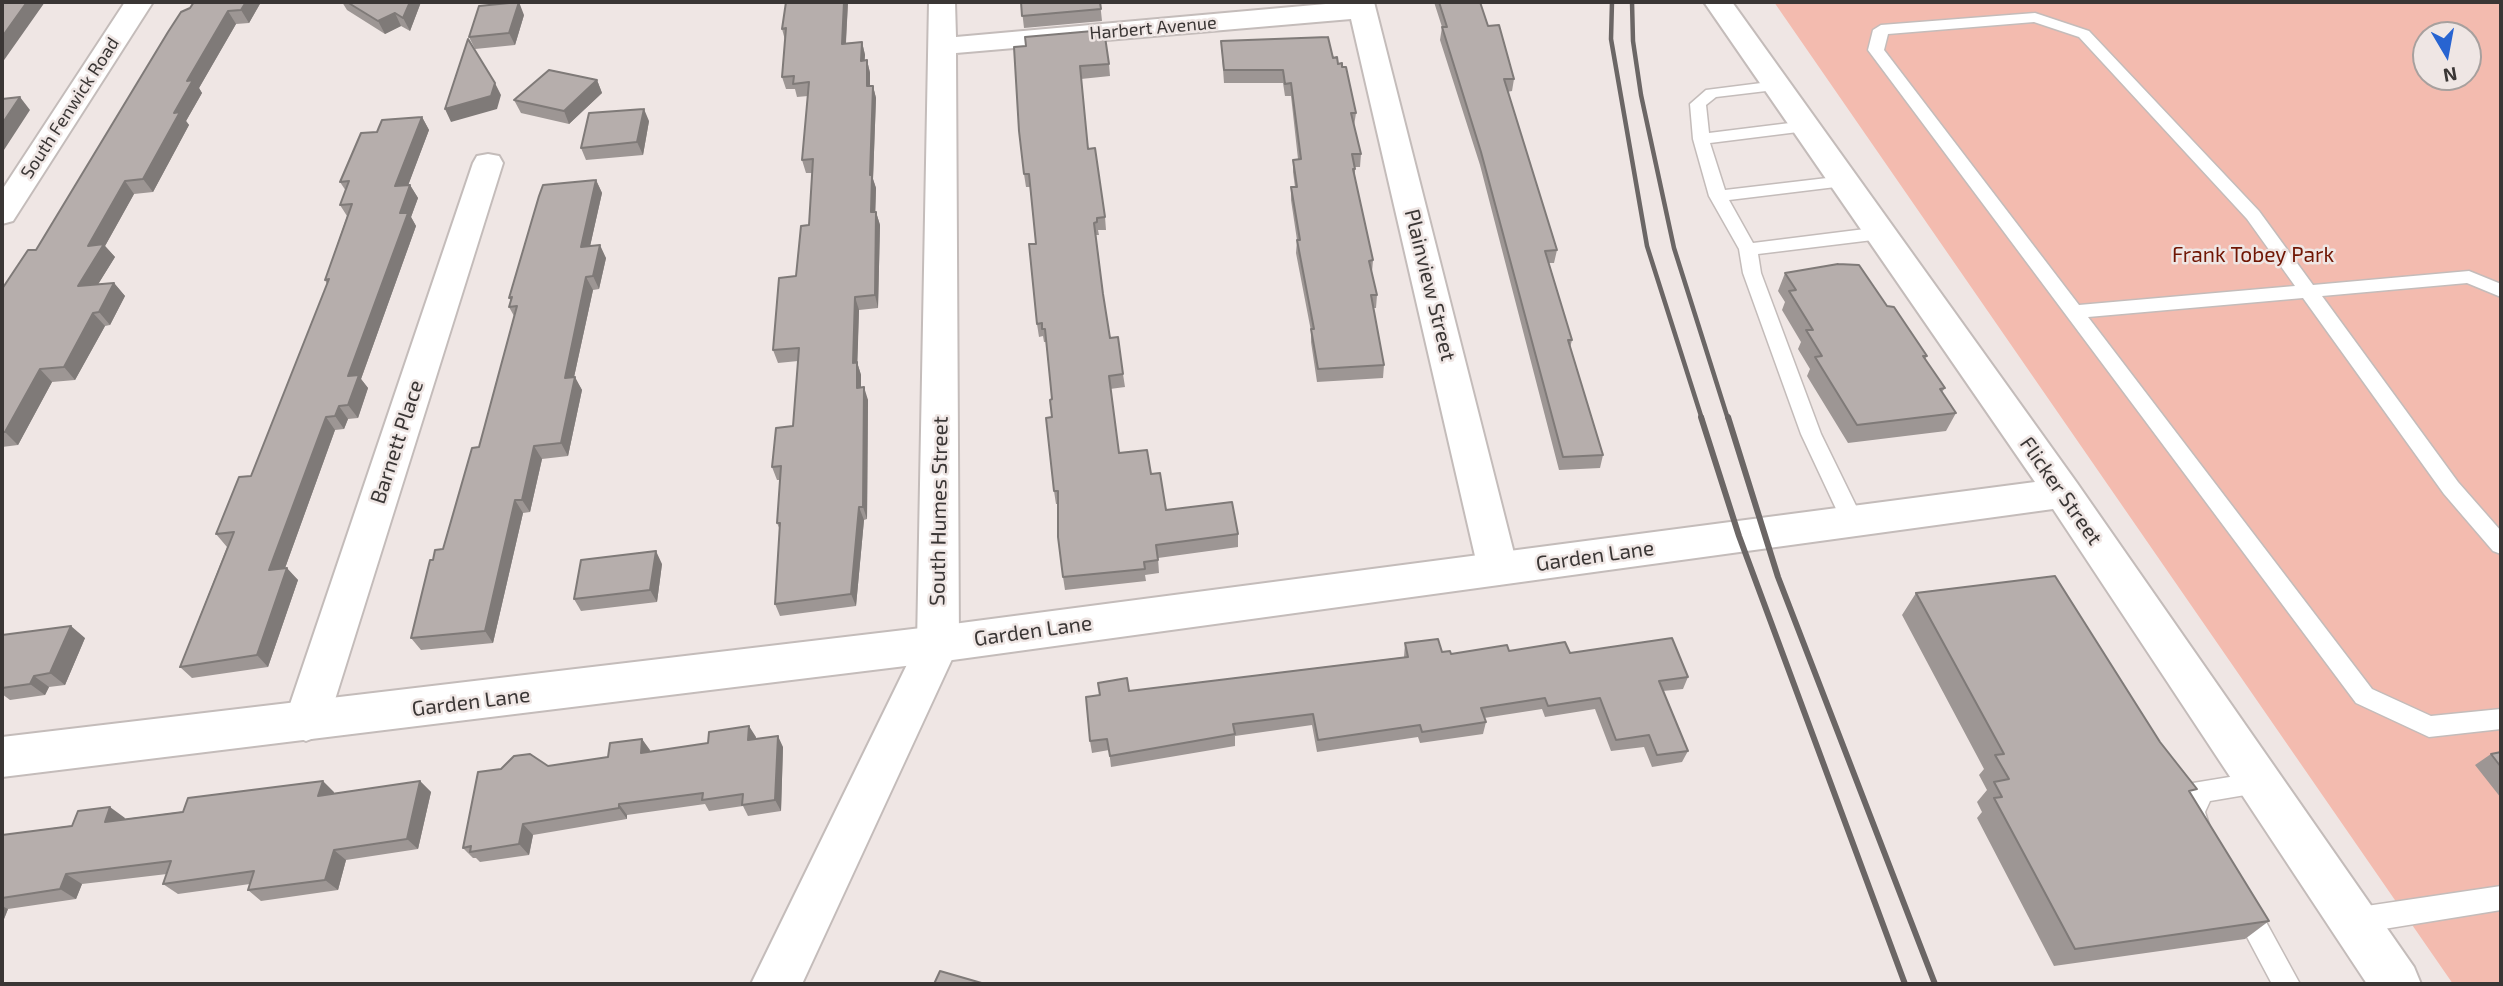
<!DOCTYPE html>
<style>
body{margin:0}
#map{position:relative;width:2503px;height:986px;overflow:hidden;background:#efe6e4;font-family:"Exo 2",sans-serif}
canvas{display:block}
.frame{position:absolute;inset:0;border:4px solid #3a3635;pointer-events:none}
.north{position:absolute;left:2412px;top:21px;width:70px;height:70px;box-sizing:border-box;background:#efe6e4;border:2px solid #a7a09e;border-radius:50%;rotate:170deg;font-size:19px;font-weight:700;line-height:28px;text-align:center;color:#3a3635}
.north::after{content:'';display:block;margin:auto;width:24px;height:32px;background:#2864d1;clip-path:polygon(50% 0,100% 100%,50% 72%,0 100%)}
</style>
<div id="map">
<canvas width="2503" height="986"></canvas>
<div class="frame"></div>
<div class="north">N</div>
</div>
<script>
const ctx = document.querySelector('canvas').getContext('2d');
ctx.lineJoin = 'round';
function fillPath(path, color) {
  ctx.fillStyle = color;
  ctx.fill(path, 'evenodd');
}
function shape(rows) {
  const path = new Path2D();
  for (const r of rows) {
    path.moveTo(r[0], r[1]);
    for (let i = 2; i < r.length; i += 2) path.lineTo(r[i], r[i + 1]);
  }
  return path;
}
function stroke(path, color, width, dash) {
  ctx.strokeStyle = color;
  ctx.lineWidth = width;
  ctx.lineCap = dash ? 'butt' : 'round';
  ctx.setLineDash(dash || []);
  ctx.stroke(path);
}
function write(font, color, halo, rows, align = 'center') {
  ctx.font = font + ' "Exo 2",sans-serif';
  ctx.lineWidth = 5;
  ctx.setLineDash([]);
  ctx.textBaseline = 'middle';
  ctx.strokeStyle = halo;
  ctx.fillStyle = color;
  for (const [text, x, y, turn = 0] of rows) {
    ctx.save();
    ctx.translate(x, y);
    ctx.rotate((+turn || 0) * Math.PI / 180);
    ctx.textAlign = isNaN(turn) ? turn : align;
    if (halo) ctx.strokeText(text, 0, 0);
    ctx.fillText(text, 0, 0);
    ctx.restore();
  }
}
const green = shape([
 [1774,2,2501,2,2501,984,2453,984],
 [2426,35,2468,35,2468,77,2426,77]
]);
const service = shape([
 [2035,13,2089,31,2259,211,2313,285,2469,271,2501,284,2501,297,2467,283,2322,296,2458,482,2501,531,2501,554,2493,551,2444,494,2303,298,2088,317,2372,689,2431,716,2501,709,2501,729,2429,737,2356,703,1868,50,1873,30,1881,25,2035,13],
 [2034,22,2079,37,2247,219,2295,286,2079,305,1884,50,1888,34,2034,22],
 [1777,81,1785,86,1783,89,1716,97,1706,105,1709,133,1806,121,1814,126,1806,131,1710,143,1725,190,1844,176,1853,181,1844,186,1729,200,1753,243,1881,227,1890,233,1881,239,1758,254,1761,273,1821,434,1864,522,1861,528,1853,530,1845,528,1801,434,1743,273,1739,249,1709,196,1693,139,1690,104,1706,90,1777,81],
 [2260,772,2269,775,2272,783,2269,791,2210,801,2205,812,2210,828,2206,836,2197,840,2188,836,2179,812,2193,783,2260,772],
 [2501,886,2501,910,2353,934,2344,930,2340,921,2344,912,2353,908,2501,886],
 [2244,894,2253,898,2300,984,2272,984,2231,907,2235,898,2244,894]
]);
const minor = shape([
 [929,2,955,2,956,37,1348,2,1374,2,1518,569,1512,580,1498,585,1484,580,1478,569,1351,19,956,53,959,644,802,984,751,984,917,644,929,2],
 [488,154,499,156,503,163,328,722,321,735,306,741,291,735,284,722,473,163,477,156,488,154]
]);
const tertiary = shape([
 [125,2,153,2,13,221,2,224,2,190,125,2],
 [1704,2,1732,2,2077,483,2414,967,2421,984,2367,984,2053,509,938,662,2,777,2,737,938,626,2035,482,1704,2]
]);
const railFar1 = shape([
 [1612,2,1611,39,1647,246,1702,419],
 [1632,2,1633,41,1641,95,1674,248,1728,419]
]);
const rail = shape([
 [1701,417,1739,536,1905,984],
 [1728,417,1778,577,1935,984]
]);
const wall = shape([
 [194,2,261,2,249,23,236,24,199,88,202,93,186,121,189,125,153,192,134,194,105,246,115,257,98,284,114,283,125,296,110,325,105,326,75,380,52,382,18,445,2,447,2,289,36,250],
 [342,2,421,2,410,31,401,26,385,34,347,10],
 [848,2,846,43,862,42,865,55,864,60,867,60,870,73,870,86,873,86,876,98,873,179,876,188,875,212,876,212,880,225,878,308,859,310,857,362,861,375,861,388,868,400,867,519,864,520,856,606,780,616,775,604,780,530,777,523,780,480,777,480,772,467,793,426,798,361,778,363,773,350,796,276,809,225,812,173,806,173,802,160,808,96,797,97,795,89,786,89,782,77,785,40,782,29],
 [1021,2,1100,2,1102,21,1024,28],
 [1434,2,1480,2,1488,26,1514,79,1512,91,1507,92,1557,250,1554,263,1549,263,1572,340,1570,348,1603,455,1600,468,1559,470,1480,165,1440,40,1442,27],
 [524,15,515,45,475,49,469,37],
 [1221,41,1333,58,1338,64,1356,113,1354,126,1361,154,1360,167,1355,167,1355,178,1373,260,1372,272,1377,295,1376,308,1373,308,1384,365,1383,378,1317,382,1311,342,1311,331,1296,253,1297,240,1291,200,1291,187,1295,187,1293,172,1293,160,1298,159,1291,96,1285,96,1283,83,1224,83],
 [1014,47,1109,64,1110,76,1081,79,1088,149,1105,217,1106,230,1098,230,1099,235,1096,235,1103,294,1110,338,1123,374,1125,387,1110,389,1119,453,1151,474,1166,510,1238,534,1238,547,1158,558,1159,573,1145,575,1146,581,1065,590,1063,577,1058,504,1056,504,1054,491,1052,417,1052,399,1046,342,1044,342,1043,336,1039,337,1037,324,1036,244,1030,187,1026,187,1024,174],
 [597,80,602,93,569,124,521,113,514,100],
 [422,117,429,130,408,185,410,185,418,198,411,217,416,226,361,379,368,388,358,418,348,419,344,429,335,430,285,568,298,580,268,667,192,678,180,667,227,547,216,534,251,476,327,284,325,280,347,216,340,205,346,191,340,182,377,132],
 [649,121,643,155,586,160,581,148],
 [596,180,602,193,590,246,606,258,599,289,593,290,574,377,582,390,568,456,542,459,530,512,523,513,493,643,421,650,411,638,433,560,443,549,479,447,514,316,509,307,511,301,509,298],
 [1785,273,1887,306,1927,356,1925,360,1945,388,1942,392,1956,413,1946,431,1848,443,1807,376,1810,369,1798,349,1801,342,1782,310,1785,302,1778,291],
 [662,564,657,602,581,611,574,599],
 [1916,593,2191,795,2269,921,2245,939,2054,966,1977,818,1982,812,1977,802,1987,790,1979,775,1984,769,1902,615],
 [2,635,85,638,65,685,49,687,45,695,10,700,2,694],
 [1405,643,1451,654,1509,651,1570,653,1688,677,1683,689,1663,691,1688,751,1682,762,1652,767,1644,747,1611,751,1595,709,1545,717,1542,709,1484,718,1486,722,1483,734,1420,743,1418,737,1317,752,1312,725,1235,736,1235,746,1111,767,1109,750,1092,753,1090,741,1129,691,1404,657],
 [749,726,755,739,783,747,781,811,748,816,743,806,709,811,705,804,627,815,627,819,533,835,529,855,480,862,476,858,473,858,463,848,548,766,608,757,642,739,650,752,708,743],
 [2501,752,2501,798,2475,765,2491,754],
 [420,781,431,792,418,849,346,860,338,890,261,901,248,890,250,884,178,894,163,884,167,874,82,884,76,899,8,909,4,919,2,919,2,835,125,818,124,819,334,792,334,794]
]);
const shadedWall = shape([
 [27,2,45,2,2,63,2,37],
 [246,2,261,2,249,23,241,10],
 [410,2,421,2,410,31,403,18],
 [519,2,524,15,515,45,509,33],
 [844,2,848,2,845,56,842,44],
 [228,11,236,24,199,88,202,93,186,121,189,125,153,192,143,179,174,113,187,81],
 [395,13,401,26,385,34,378,21],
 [862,42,865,55,864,74,861,61],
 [867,60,870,73,870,99,867,86],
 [597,80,602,93,569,124,564,111],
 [495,83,501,95,497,109,451,122,445,109],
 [873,86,876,98,873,179,876,188,875,225,871,212,870,175],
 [20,97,30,110,2,153,2,124],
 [644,109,649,121,643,155,637,142],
 [422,117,429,130,403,199,395,186],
 [596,180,602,193,587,260,581,247],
 [125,181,134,194,105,246,115,257,89,299,78,286,88,246],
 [410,185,418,198,411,217,416,226,361,379,368,388,358,418,348,405,348,376,400,213],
 [876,212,880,225,878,308,875,295],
 [600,245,606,258,599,289,593,276],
 [586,277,593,290,571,391,565,378],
 [114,283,125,296,110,325,99,312],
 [855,297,859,310,857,376,853,363],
 [93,313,105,326,75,380,64,367],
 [857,362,861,375,861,401,857,388],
 [40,369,52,382,18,445,5,432],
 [575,377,582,390,568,456,561,443],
 [864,387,868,400,867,519,863,507],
 [339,406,348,419,344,429,335,416],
 [326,417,335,430,280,582,269,570],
 [534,446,542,459,530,512,522,500],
 [515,500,523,513,493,643,485,631],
 [859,507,864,520,856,606,851,594],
 [656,551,662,564,657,602,650,590],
 [287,568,298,580,268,667,257,655],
 [71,626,85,638,65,685,50,673],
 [34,676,49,687,45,695,30,684],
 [749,726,756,737,755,751,748,740],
 [778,736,783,747,781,811,775,800],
 [642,739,650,750,648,764,641,753],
 [323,781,334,792,329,807,318,796],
 [420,781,431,792,418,849,407,839],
 [619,804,627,815,627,819,619,808],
 [110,807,125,818,119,833,105,822],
 [523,824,533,835,529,855,519,844],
 [334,850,346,860,338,890,325,880],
 [66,874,82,884,76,899,60,889],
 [2,906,8,909,4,919,2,918]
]);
const building = shape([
 [2,2,27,2,2,37,2,2],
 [194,2,246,2,241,10,228,11,187,81,193,80,174,113,180,112,143,179,125,181,88,246,104,244,78,286,114,283,99,312,93,313,64,367,40,369,5,432,2,432,2,289,28,250,36,250,168,32,181,12,190,8,194,2],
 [347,2,410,2,403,18,395,13,378,21,347,2],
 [519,2,509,33,469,37,479,6,519,2],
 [786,2,844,2,842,44,862,42,861,61,867,60,867,86,873,86,870,175,872,175,871,212,876,212,875,295,855,297,853,363,857,362,857,388,864,387,863,507,859,507,851,594,775,604,780,523,777,523,781,466,772,467,776,428,793,426,799,348,773,350,779,278,796,276,801,226,809,225,813,159,802,160,809,82,793,84,794,76,782,77,786,28,782,29,786,2],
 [1021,2,1100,2,1101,9,1022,16,1021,2],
 [1439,2,1480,2,1488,26,1499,25,1514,79,1504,79,1557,250,1545,251,1572,340,1568,340,1603,455,1563,457,1481,152,1442,27,1447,27,1439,2],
 [1104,30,1109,64,1080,66,1088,149,1095,148,1105,217,1097,218,1097,222,1094,223,1103,294,1110,338,1118,337,1123,374,1109,376,1119,453,1147,450,1151,474,1160,473,1166,510,1232,502,1238,534,1156,545,1158,560,1144,562,1145,569,1063,577,1058,537,1058,491,1054,491,1046,418,1052,417,1050,400,1052,399,1045,329,1042,329,1042,323,1037,324,1029,244,1036,244,1029,174,1024,174,1019,131,1014,47,1026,46,1025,37,1104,30],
 [1328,37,1333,58,1337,57,1338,64,1342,63,1342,67,1346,67,1356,113,1351,113,1361,154,1352,154,1355,169,1353,169,1373,260,1369,261,1377,295,1371,295,1384,365,1318,369,1311,329,1314,329,1297,240,1300,240,1291,187,1297,187,1293,160,1301,159,1291,83,1285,84,1283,70,1224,70,1221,41,1328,37],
 [468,39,495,83,491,96,445,109,468,39],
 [549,70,597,80,564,111,514,100,549,70],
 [20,97,2,124,2,99,20,97],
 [644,109,637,142,581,148,589,113,644,109],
 [422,117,395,186,410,185,400,213,408,213,348,376,359,375,348,405,339,406,335,416,326,417,269,570,287,568,257,655,180,667,234,532,216,534,239,477,251,476,329,279,325,280,352,204,340,205,349,181,340,182,361,133,377,132,382,120,422,117],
 [596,180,581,247,600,245,593,276,586,277,565,378,575,377,561,443,534,446,522,500,515,500,485,631,411,638,430,560,433,560,435,550,443,549,472,448,479,447,517,306,509,307,512,297,509,298,539,196,543,185,596,180],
 [1838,264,1859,265,1887,306,1894,307,1927,356,1923,356,1945,388,1940,389,1956,413,1857,425,1815,357,1822,356,1806,330,1813,330,1789,291,1796,290,1785,273,1838,264],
 [656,551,650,590,574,599,581,560,656,551],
 [2055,576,2160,742,2197,789,2189,791,2269,921,2075,949,1994,798,2002,797,1994,782,2009,779,1995,755,2004,754,1916,593,2055,576],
 [71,626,50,673,34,676,30,684,2,688,2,635,71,626],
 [1672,638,1688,677,1659,681,1688,751,1657,755,1649,735,1616,740,1600,698,1548,706,1545,698,1481,708,1486,722,1422,732,1420,725,1318,740,1313,714,1233,724,1235,734,1110,756,1107,739,1090,741,1086,697,1100,695,1098,683,1127,678,1129,691,1408,657,1405,643,1438,639,1442,652,1450,651,1451,654,1507,645,1509,651,1565,642,1570,653,1672,638],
 [749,726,748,740,778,736,775,800,742,805,743,794,702,800,703,793,619,804,619,808,523,824,519,844,470,852,471,846,463,848,478,772,501,769,514,756,530,754,548,766,608,757,610,743,642,739,641,753,708,743,709,732,749,726],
 [2501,752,2501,767,2491,754,2501,752],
 [323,781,318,796,420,781,407,839,334,850,325,880,248,890,254,871,163,884,171,861,66,874,60,889,2,898,2,835,72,826,78,811,110,807,105,822,183,812,188,798,323,781],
 [940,971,985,984,934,984,940,971]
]);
const farStreetnames = [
 ["Harbert Avenue",1153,28,-5],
 ["South Fenwick Road",70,108,-57]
];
const parkNames = [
 ["Frank Tobey Park",2253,255]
];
const streetNames = [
 ["Plainview Street",1430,285,76],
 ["Barnett Place",397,442,-72],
 ["Flicker Street",2061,491,55],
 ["South Humes Street",939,511,-89],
 ["Garden Lane",1595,556,-8],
 ["Garden Lane",1033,631,-8],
 ["Garden Lane",471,702,-7]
];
fillPath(green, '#f3bbaf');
stroke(service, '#c4bcba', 3);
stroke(minor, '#c4bcba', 4);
stroke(tertiary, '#c4bcba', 4);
fillPath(service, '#fff');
fillPath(minor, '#fff');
fillPath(tertiary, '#fff');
stroke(railFar1, '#6b6665', 4.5);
stroke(rail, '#6b6665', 6);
fillPath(wall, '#9d9694');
fillPath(shadedWall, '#7f7a78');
fillPath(building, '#b6aeac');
stroke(building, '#7f7a78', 2);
write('18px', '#3a3635', '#efe6e4', farStreetnames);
write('21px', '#701604', '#efe6e4', parkNames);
write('21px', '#3a3635', '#efe6e4', streetNames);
</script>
